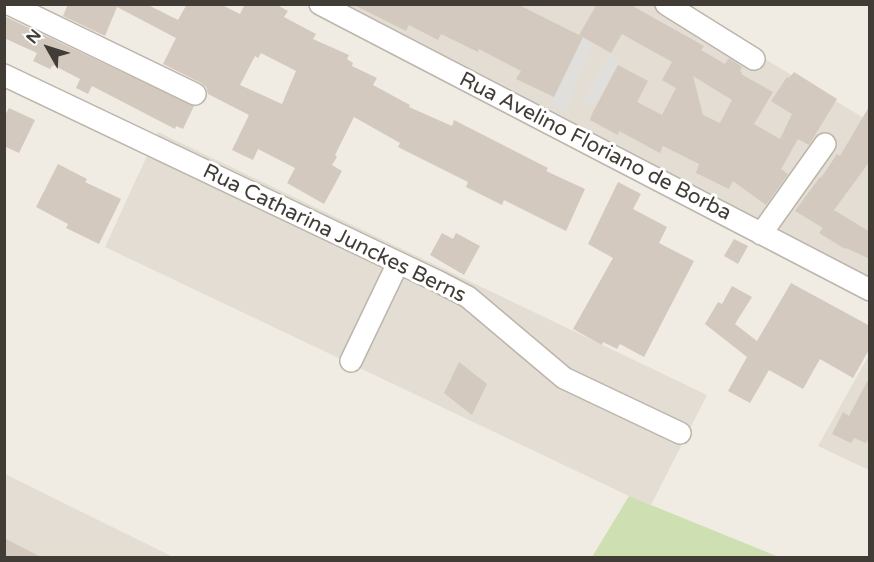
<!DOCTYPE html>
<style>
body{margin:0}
#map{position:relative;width:874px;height:562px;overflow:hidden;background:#f0ece4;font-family:"Varela Round",sans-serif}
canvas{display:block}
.frame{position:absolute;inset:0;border:6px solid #413c35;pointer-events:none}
.north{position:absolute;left:18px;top:18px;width:60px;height:60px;-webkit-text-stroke:4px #fff;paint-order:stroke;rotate:309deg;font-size:16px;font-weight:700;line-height:24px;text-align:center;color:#413c35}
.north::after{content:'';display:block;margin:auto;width:21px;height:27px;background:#413c35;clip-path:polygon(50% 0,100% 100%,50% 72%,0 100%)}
</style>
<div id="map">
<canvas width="874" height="562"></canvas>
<div class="frame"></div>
<div class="north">N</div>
</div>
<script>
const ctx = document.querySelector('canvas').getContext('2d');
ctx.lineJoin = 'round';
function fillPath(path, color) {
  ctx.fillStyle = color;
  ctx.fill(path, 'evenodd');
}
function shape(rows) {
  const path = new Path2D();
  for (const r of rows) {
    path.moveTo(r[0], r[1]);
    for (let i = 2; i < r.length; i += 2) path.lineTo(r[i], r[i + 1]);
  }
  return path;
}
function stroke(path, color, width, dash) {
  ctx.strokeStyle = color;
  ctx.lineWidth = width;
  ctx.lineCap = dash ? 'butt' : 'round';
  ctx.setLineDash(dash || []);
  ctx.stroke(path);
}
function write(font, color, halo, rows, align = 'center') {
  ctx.font = font + ' "Varela Round",sans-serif';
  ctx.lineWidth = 6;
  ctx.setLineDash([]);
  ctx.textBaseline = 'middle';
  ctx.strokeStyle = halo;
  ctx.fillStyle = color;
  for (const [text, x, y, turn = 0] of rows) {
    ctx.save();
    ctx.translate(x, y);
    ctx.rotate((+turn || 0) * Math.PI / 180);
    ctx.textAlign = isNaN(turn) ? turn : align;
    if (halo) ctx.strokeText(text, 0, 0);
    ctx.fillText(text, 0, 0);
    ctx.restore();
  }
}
const residential = shape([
 [321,5,674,5,869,121,869,289],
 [158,132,707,395,651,505,629,496,105,247],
 [869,355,869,470,818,446],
 [5,474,173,557,5,557]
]);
const green = shape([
 [629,496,651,505,779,557,592,557]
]);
const parking = shape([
 [583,37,594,44,573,89,574,92,565,112,550,105],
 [609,53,621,59,596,106,584,100]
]);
const building = shape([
 [68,4,146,4,178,20,187,4,220,4,240,14,245,4,275,4,288,11,284,17,316,34,313,39,349,55,347,59,353,63,352,66,377,78,373,85,410,105,409,107,452,126,454,120,548,168,546,171,585,189,566,231,504,200,502,205,466,187,468,182,398,147,400,143,354,117,335,155,337,157,332,165,342,171,324,204,287,183,295,168,258,149,253,160,232,150,249,115,208,94,206,87,201,83,163,64,176,38,117,7,105,36,63,16],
 [261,53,296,71,282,104,240,85,255,56,258,58],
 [352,4,517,4,583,37,554,97,516,79,521,71,479,49,478,52,441,34,438,40,409,25,406,31],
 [597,4,629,4,704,46,701,50,725,64,729,58,742,67,740,71,742,72,741,74,773,92,754,124,780,139,792,114,771,101,787,77,789,78,794,72,837,99,809,145,798,139,781,169,788,174,766,205,733,181,729,189,696,173,699,164,663,146,660,153,619,131,618,135,590,120,592,114,618,65,648,81,637,102,662,115,676,88,662,80,672,62,622,34,611,53,579,35],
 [693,76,732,100,720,123,703,115],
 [4,16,194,106,183,129,176,126,175,129,92,86,88,94,76,88,80,79,53,65,50,69,33,61,37,53,4,38],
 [870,105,870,161,834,210,870,232,870,259,846,248,845,249,819,233,823,228,795,211,820,177,821,178,837,154,840,156],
 [9,108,35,120,19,153,4,146,4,117],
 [58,164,87,179,85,182,121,199,99,244,66,228,68,224,36,207],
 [618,182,641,194,633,209,667,227,659,243,694,261,644,357,620,344,617,349,603,342,602,345,573,329,613,258,588,244],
 [442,233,453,239,456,233,480,246,464,275,430,255],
 [734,239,748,246,738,264,724,256],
 [791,283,870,326,870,348,853,378,820,359,803,389,769,370,750,403,728,391,747,357,705,324,718,302,722,304,732,286,752,297,735,324,757,341],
 [459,362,487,384,472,415,444,393],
 [870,376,870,436,866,443,854,438,851,443,832,434,843,412,849,416],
 [4,538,43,558,4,558]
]);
const street = shape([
 [9,4,195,94],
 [320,4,870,290],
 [666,4,754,59],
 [4,75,439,282,468,297,564,378,680,433],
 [761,234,825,144],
 [351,361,398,263]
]);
const streetNames = [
 ["Rua Avelino Floriano de Borba",595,147,27],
 ["Rua Catharina Junckes Berns",334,234,26]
];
fillPath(residential, '#e3ddd3');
fillPath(green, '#cee0b1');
fillPath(parking, '#e1dfdc');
fillPath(building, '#d3c9be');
stroke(street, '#bdb5ab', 24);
stroke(street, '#fff', 21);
write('21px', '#413c35', '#fff', streetNames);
</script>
